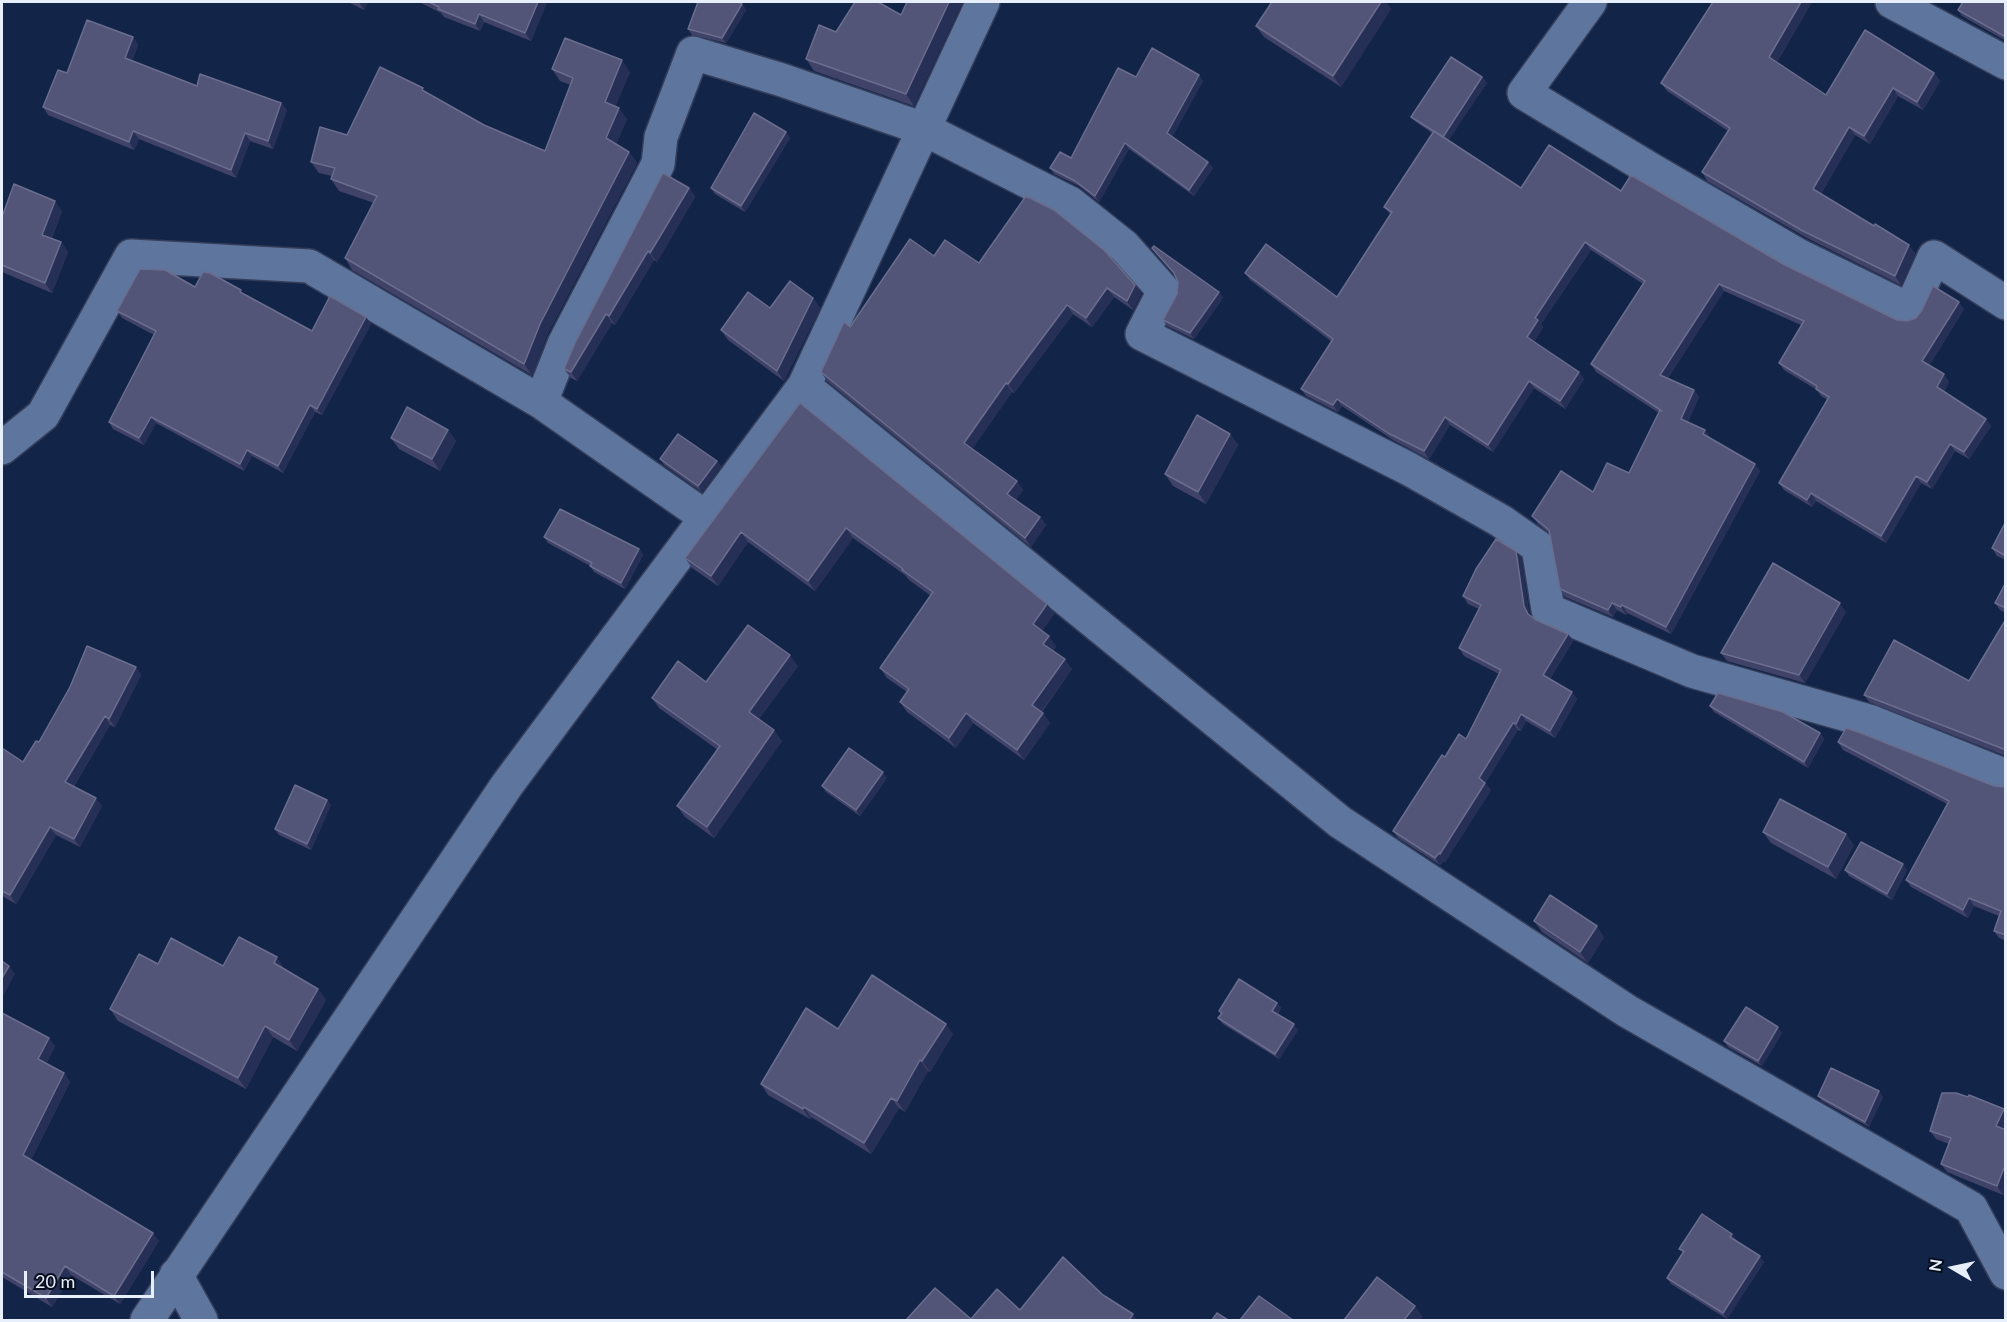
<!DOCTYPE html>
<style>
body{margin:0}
#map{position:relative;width:2007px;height:1322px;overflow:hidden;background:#122548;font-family:Lato,sans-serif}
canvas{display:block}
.frame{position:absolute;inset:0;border:3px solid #e7effd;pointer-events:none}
.north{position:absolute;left:1923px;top:1238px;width:60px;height:60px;-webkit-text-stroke:4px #070f1e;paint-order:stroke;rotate:279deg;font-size:16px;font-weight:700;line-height:24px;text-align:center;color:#e7effd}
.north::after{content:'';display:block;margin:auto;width:21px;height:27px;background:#e7effd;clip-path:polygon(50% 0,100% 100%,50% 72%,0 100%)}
.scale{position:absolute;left:24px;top:1271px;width:130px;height:27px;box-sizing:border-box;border:3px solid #e7effd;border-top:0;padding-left:8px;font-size:18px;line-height:21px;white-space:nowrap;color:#e7effd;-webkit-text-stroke:4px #070f1e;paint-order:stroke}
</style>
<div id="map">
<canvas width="2007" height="1322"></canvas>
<div class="frame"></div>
<div class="north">N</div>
<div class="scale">20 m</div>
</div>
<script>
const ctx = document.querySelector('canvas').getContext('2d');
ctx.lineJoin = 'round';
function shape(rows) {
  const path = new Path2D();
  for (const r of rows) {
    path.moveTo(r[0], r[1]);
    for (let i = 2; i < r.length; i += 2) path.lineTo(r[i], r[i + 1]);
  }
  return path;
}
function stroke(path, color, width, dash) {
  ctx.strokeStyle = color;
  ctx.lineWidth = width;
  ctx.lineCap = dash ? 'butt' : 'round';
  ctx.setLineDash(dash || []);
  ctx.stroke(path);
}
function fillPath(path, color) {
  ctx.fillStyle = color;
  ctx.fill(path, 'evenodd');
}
const minor = shape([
 [1590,2,1524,93,1650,169,1798,255,1910,310,1934,257,2006,303],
 [1892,2,2006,63],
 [804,386,1340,822,1627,1011,1971,1208,2006,1273],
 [541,402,564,344,658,164,661,137,693,53,782,80,924,129,1070,203,1124,246,1164,291,1142,334,1409,469,1501,521,1538,547,1548,610,1692,671,1872,722,2006,776],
 [2,448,43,415,131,256,309,266,541,402,707,518],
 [176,1275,201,1320],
 [147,1320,507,785,804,386,983,2]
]);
const wall = shape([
 [348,2,368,2,364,10],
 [419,2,547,2,531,41,484,22,480,31,444,17,441,13],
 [1272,2,1386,2,1391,9,1341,87,1264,37,1256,26],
 [1713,2,1812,2,1777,62,1826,95,1934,73,1940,81,1923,110,1898,96,1870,144,1855,135,1821,194,1915,253,1901,285,1807,238,1707,181,1702,172,1728,131,1667,91,1661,83],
 [2006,2,2006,41,1962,16,1958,10],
 [742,4,746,10,726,43,692,35,688,29],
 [901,15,914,106,814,71,806,59,836,32],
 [133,37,138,45,132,61,197,86,281,103,287,110,273,149,250,141,236,178,139,139,134,150,48,115,43,107,67,73],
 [552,69,630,72,615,106,627,119,616,144,629,152,637,163,547,335,532,375,352,270,345,258,374,203,339,191,331,179,332,176,319,173,311,162,347,135,426,92,484,125,545,151,571,85,560,81],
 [1136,77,1203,81,1172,137,1208,162,1213,168,1194,196,1129,149,1099,202,1079,186,1054,174,1050,168,1071,158],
 [1482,77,1487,83,1448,140,1521,188,1621,191,1783,264,1897,320,1907,321,1964,309,1929,366,1944,374,1949,382,1944,391,1986,419,1991,426,1969,459,1955,451,1932,489,1921,483,1886,543,1816,501,1812,507,1784,490,1779,483,1828,400,1821,396,1817,390,1784,370,1779,363,1801,325,1724,291,1668,378,1694,390,1699,397,1688,422,1705,430,1710,437,1710,438,1760,471,1671,634,1627,613,1626,615,1617,610,1613,617,1565,597,1560,589,1550,534,1538,524,1532,516,1593,492,1629,473,1659,413,1596,372,1591,364,1643,284,1591,250,1541,324,1543,327,1534,342,1579,372,1584,379,1565,409,1534,388,1493,452,1450,425,1429,459,1393,440,1342,406,1338,412,1306,396,1301,389,1332,342,1250,280,1245,273,1337,297,1390,214,1384,207,1432,133,1416,122,1411,117],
 [786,132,790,138,745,212,715,194,711,188],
 [689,188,695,197,657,262,654,260,615,325,612,323,577,381,571,378,564,369],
 [62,211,52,238,61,242,68,252,52,293,2,272,2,217],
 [1152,248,1219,292,1223,298,1194,339,1167,326,1163,320,1177,294,1178,282,1175,275],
 [934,256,1135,285,1141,294,1133,310,1114,297,1092,327,1073,314,1014,393,1012,392,972,449,1017,481,1023,490,1016,500,1040,517,1046,525,1031,547,827,381,821,372,850,327],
 [195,287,245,295,312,331,366,317,371,324,322,415,315,412,283,473,252,456,244,471,156,423,144,445,113,429,109,422,154,335,122,318,117,311],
 [813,298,820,308,784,381,728,340,721,330],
 [800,403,1047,604,1054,614,1042,631,1056,646,1053,651,1072,669,1042,712,1050,723,1024,760,973,723,956,748,907,712,900,702,907,692,887,678,880,668,931,596,909,580,905,575,853,538,815,591,748,542,718,586,692,568,685,558],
 [448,430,456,441,440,471,399,449,391,438],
 [1230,434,1238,445,1206,504,1173,486,1165,474],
 [660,459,717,461,721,466,702,492,664,465],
 [2006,521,2006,560,1997,556,1992,548],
 [544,537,639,549,643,555,625,589,594,572,590,566,548,543],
 [1521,558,1529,613,1531,616,1536,620,1568,634,1573,641,1550,679,1577,699,1555,738,1526,721,1521,731,1518,730,1485,783,1491,790,1445,862,1444,861,1440,865,1398,838,1393,831,1445,757,1466,739,1499,674,1464,656,1459,648,1479,609,1468,604,1463,596],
 [2006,582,2006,613,2000,610,1995,603],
 [1846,612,1805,683,1727,661,1721,653],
 [2006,619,2006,756,1869,702,1864,695,1969,681],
 [798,666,759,719,782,741,714,838,685,817,677,806,718,750,659,708,652,698,706,682],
 [136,667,141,675,115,727,110,725,74,786,102,806,80,847,56,835,16,904,2,896,2,748,23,762],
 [1710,706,1820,733,1824,739,1808,768,1714,712],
 [1838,742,1994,786,2006,787,2006,941,1999,938,1994,931,1999,916,1974,906,1968,918,1911,887,1906,880,1947,804,1843,750],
 [887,778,860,816,826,792,822,786],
 [327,800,331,805,311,850,279,835,275,829],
 [1763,832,1854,845,1836,879,1771,843],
 [1845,870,1907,870,1892,900,1849,876],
 [1534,921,1604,937,1588,963,1542,932],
 [158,964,284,968,318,989,326,1000,297,1051,273,1037,246,1089,118,1021,110,1009],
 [1277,1003,1281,1008,1278,1014,1298,1030,1279,1059,1223,1024,1218,1018,1221,1014,1219,1011],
 [2,1012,55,1046,46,1064,64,1073,70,1082,31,1160,159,1241,120,1304,71,1275,52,1307,2,1277],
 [838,1029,953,1034,930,1072,928,1071,905,1112,899,1108,871,1154,811,1117,810,1119,768,1095,761,1084],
 [1782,1033,1762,1066,1728,1047,1724,1041],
 [1818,1096,1883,1097,1869,1127,1822,1101],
 [2004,1109,2006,1112,2006,1128,2005,1130,2006,1130,2006,1187,2003,1195,1947,1172,1941,1164,1949,1144,1936,1139,1930,1131],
 [1736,1239,1735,1240,1764,1262,1727,1319,1671,1284,1667,1278,1683,1253,1679,1249]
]);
const shadedWall = shape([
 [359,2,368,2,364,10],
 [538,2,547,2,531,41,525,33],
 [949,2,963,2,914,106,906,94],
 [1381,2,1386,2,1391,9,1341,87,1333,76],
 [1801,2,1812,2,1775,65,1769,57],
 [742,4,746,10,726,43,722,38],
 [479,14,484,22,480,31,475,24],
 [133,37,138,45,130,66,125,58],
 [622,60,630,72,613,113,605,102],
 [1934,73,1940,81,1923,110,1917,102],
 [1199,75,1203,81,1171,139,1167,133],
 [1482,77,1487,83,1447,143,1443,137],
 [1893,88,1898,96,1870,144,1864,136],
 [281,103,287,110,273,149,268,141],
 [619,108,627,119,614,149,606,138],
 [1849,127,1855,135,1819,197,1813,189],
 [133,131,139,139,134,150,129,142],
 [786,132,790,138,745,212,741,206],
 [245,133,250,141,236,178,231,170],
 [1125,143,1129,149,1099,202,1095,196],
 [629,152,637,163,547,335,532,375,524,364,540,324],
 [1208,162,1213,168,1194,196,1189,190],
 [689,188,695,197,657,262,650,253],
 [55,201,62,211,49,245,42,235],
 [61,242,68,252,52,293,45,283],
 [1585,242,1591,250,1541,324,1543,327,1532,345,1527,337,1535,318],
 [1909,245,1915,253,1901,285,1895,276],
 [648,251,654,260,615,325,609,316],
 [1719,284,1724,291,1665,382,1660,375],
 [1135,285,1141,294,1133,310,1127,301],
 [1107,288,1114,297,1092,327,1086,318],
 [1219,292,1223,298,1194,339,1190,333],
 [813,298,820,308,784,381,777,371],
 [1959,302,1964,309,1927,369,1922,361],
 [1067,305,1073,314,1014,393,1008,384],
 [606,314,612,323,577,381,571,372],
 [366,317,371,324,322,415,317,409],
 [1579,372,1584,379,1565,409,1560,401],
 [1944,374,1949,382,1942,394,1937,387],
 [1529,381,1534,388,1493,452,1488,445],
 [1006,383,1012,392,970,452,964,443],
 [1694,390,1699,397,1686,427,1681,419],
 [1337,399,1342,406,1338,412,1333,405],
 [310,405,315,412,283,473,278,466],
 [151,417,156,423,144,445,139,438],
 [1445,417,1450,425,1429,459,1424,451],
 [1986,419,1991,426,1969,459,1964,452],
 [448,430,456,441,440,471,432,459],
 [1705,430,1710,437,1708,442,1703,434],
 [1230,434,1238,445,1206,504,1198,492],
 [1950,444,1955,451,1932,489,1927,482],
 [247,450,252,456,244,471,240,464],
 [717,461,721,466,702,492,698,486],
 [1755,464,1760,471,1671,634,1666,627],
 [1916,476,1921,483,1886,543,1881,536],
 [1017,481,1023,490,1014,503,1007,494],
 [1811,493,1816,501,1812,507,1807,500],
 [1040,517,1046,525,1031,547,1025,538],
 [846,528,853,538,815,591,808,581],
 [741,532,748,542,718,586,711,576],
 [639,549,643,555,625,589,621,583],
 [1516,551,1521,558,1529,613,1533,621,1528,614,1524,606],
 [1612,603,1617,610,1613,617,1608,610],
 [1840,603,1846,612,1805,683,1799,675],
 [1047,604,1054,614,1040,634,1033,624],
 [1622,605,1627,613,1626,615,1621,607],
 [1568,634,1573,641,1548,682,1543,675],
 [1049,636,1056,646,1050,654,1043,644],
 [790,655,798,666,756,723,749,712],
 [1065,659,1072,669,1039,715,1032,705],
 [136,667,141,675,115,727,109,719],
 [1572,692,1577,699,1555,738,1550,731],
 [966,713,973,723,956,748,949,738],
 [1043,713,1050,723,1024,760,1017,750],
 [1521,714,1526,721,1521,731,1516,724],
 [105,716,110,725,71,790,65,782],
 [1513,723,1518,730,1484,786,1479,778],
 [774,730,782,741,714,838,707,827],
 [1820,733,1824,739,1808,768,1804,762],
 [883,772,887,778,860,816,856,810],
 [1485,783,1491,790,1445,862,1440,854],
 [96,798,102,806,80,847,74,839],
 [327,800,331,805,311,850,307,844],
 [50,827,56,835,16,904,10,895],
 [1846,834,1854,845,1836,879,1828,867],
 [1439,853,1444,861,1440,865,1435,858],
 [1903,864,1907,870,1892,900,1887,894],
 [1969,898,1974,906,1968,918,1963,910],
 [1597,926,1604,937,1588,963,1580,952],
 [277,957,284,968,281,974,274,963],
 [9,966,15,974,2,998,2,978],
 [318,989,326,1000,297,1051,289,1040],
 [1277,1003,1281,1008,1276,1016,1272,1011],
 [946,1024,953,1034,930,1072,922,1061],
 [1294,1024,1298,1030,1279,1059,1275,1054],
 [265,1026,273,1037,246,1089,238,1078],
 [1778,1027,1782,1033,1762,1066,1758,1061],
 [49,1038,55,1046,44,1068,38,1059],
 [920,1060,928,1071,905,1112,897,1101],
 [64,1073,70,1082,29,1164,23,1155],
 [1879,1091,1883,1097,1869,1127,1865,1122],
 [891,1098,899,1108,871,1154,864,1143],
 [804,1107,811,1117,810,1119,803,1109],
 [2004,1109,2006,1112,2006,1128,2002,1135,1996,1126],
 [2004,1168,2006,1170,2006,1187,2003,1195,1997,1186],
 [153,1233,159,1241,120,1304,114,1296],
 [1732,1234,1736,1239,1734,1243,1730,1237],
 [1760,1256,1764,1262,1727,1319,1723,1313],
 [65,1266,71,1275,52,1307,46,1298],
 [1415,1306,1423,1317,1420,1320,1404,1320],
 [1133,1314,1137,1320,1129,1320]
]);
const building = shape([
 [429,2,538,2,525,33,479,14,475,24,438,9,439,7,429,2],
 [698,2,737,2,742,4,722,38,688,29,698,2],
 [855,2,878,2,901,15,907,2,949,2,906,94,806,59,819,25,836,32,855,2],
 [1272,2,1381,2,1333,76,1256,26,1272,2],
 [1713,2,1801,2,1769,57,1826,95,1865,30,1934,73,1917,102,1893,88,1864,136,1849,127,1813,189,1874,226,1875,224,1909,245,1895,276,1801,230,1702,172,1730,128,1661,83,1713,2],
 [1963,2,2006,2,2006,37,1958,10,1963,2],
 [87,20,133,37,125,58,197,86,200,74,281,103,268,141,245,133,231,170,133,131,129,142,43,107,58,70,67,73,87,20],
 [565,38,622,60,605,102,619,108,606,138,629,152,540,324,524,364,345,258,377,196,331,179,335,168,311,162,320,127,347,135,380,67,423,88,422,90,484,125,545,151,573,78,552,69,565,38],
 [1152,48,1199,75,1167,133,1208,162,1189,190,1125,143,1095,196,1075,181,1050,168,1060,152,1071,158,1118,68,1136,77,1152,48],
 [1451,57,1482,77,1443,137,1411,117,1451,57],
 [754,113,786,132,741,206,711,188,754,113],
 [1434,131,1521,188,1549,145,1621,191,1631,175,1783,264,1897,320,1907,321,1916,318,1922,310,1933,286,1959,302,1922,361,1944,374,1937,387,1986,419,1964,452,1950,444,1927,482,1916,476,1881,536,1811,493,1807,500,1779,483,1829,397,1816,389,1817,386,1779,363,1804,321,1719,284,1660,375,1694,390,1681,419,1705,430,1703,434,1755,464,1666,627,1622,605,1621,607,1612,603,1608,610,1560,589,1549,530,1532,516,1561,471,1593,492,1607,463,1629,473,1660,410,1662,411,1591,364,1645,281,1585,242,1535,318,1538,320,1527,337,1579,372,1560,401,1529,381,1488,445,1445,417,1424,451,1388,433,1337,399,1333,405,1301,389,1333,339,1245,273,1266,244,1337,297,1392,212,1384,207,1434,131],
 [663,173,689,188,650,253,648,251,609,316,606,314,571,372,564,369,575,343,663,173],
 [14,184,55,201,42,235,61,242,45,283,2,265,2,217,14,184],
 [1026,196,1054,210,1105,251,1135,285,1127,301,1107,288,1086,318,1067,305,1008,384,1006,383,964,443,1017,481,1007,494,1040,517,1025,538,821,372,844,322,850,327,910,239,934,256,945,240,979,263,1026,196],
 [1154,246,1219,292,1190,333,1163,320,1177,294,1178,282,1174,273,1152,248,1154,246],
 [140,269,165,270,195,287,203,272,210,273,241,290,240,292,312,331,330,296,366,317,317,409,310,405,278,466,247,450,240,464,151,417,139,438,109,422,156,331,117,311,140,269],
 [790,281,813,298,777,371,721,330,748,292,770,308,790,281],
 [800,403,1047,604,1033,624,1049,636,1043,644,1065,659,1032,705,1043,713,1017,750,966,713,949,738,900,702,909,689,880,668,933,592,902,570,903,569,846,528,808,581,741,532,711,576,685,558,800,403],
 [407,407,448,430,432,459,391,438,407,407],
 [1197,415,1230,434,1198,492,1165,474,1197,415],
 [678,434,717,461,698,486,660,459,678,434],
 [560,509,639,549,621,583,590,566,592,563,544,537,560,509],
 [2006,521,2006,556,1992,548,2006,521],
 [1496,539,1516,551,1524,606,1528,614,1536,620,1568,634,1543,675,1572,692,1550,731,1521,714,1516,724,1513,723,1479,778,1485,783,1440,854,1439,853,1435,858,1393,831,1442,755,1445,757,1459,734,1466,739,1501,670,1459,648,1481,605,1463,596,1476,569,1496,539],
 [1773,563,1840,603,1799,675,1721,653,1773,563],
 [2006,582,2006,608,1995,603,2006,582],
 [2006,619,2006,750,1864,695,1894,640,1969,681,2006,619],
 [748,625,790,655,749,712,774,730,707,827,677,806,720,746,652,698,678,661,706,682,748,625],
 [87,646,136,667,109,719,105,716,65,782,96,798,74,839,50,827,10,895,2,891,2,748,23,762,36,741,39,742,70,687,87,646],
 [1718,693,1783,712,1820,733,1804,762,1710,706,1718,693],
 [1846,728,1861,733,1994,786,2006,787,2006,935,1994,931,2001,911,1969,898,1963,910,1906,880,1949,801,1838,742,1846,728],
 [849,748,883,772,856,810,822,786,849,748],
 [295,785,327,800,307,844,275,829,295,785],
 [1780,799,1846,834,1828,867,1763,832,1780,799],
 [1861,842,1903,864,1887,894,1845,870,1861,842],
 [1550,895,1597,926,1580,952,1534,921,1550,895],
 [239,937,277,957,274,963,318,989,289,1040,265,1026,238,1078,110,1009,139,954,158,964,171,938,223,966,239,937],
 [2,961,9,966,2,978,2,961],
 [872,975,946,1024,922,1061,920,1060,897,1101,891,1098,864,1143,804,1107,803,1109,761,1084,806,1008,838,1029,872,975],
 [1239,979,1277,1003,1272,1011,1294,1024,1275,1054,1218,1018,1222,1013,1219,1011,1239,979],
 [1746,1007,1778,1027,1758,1061,1724,1041,1746,1007],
 [2,1013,49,1038,38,1059,64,1073,23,1155,153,1233,114,1296,65,1266,46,1298,2,1272,2,1013],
 [1831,1068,1879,1091,1865,1122,1818,1096,1831,1068],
 [1942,1093,1956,1093,1968,1097,1969,1095,2004,1109,1996,1126,2006,1130,2006,1168,2004,1168,1997,1186,1941,1164,1951,1138,1930,1131,1942,1093],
 [1702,1214,1732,1234,1730,1237,1760,1256,1723,1313,1667,1278,1684,1251,1679,1249,1702,1214],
 [1063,1257,1103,1295,1133,1314,1129,1320,906,1320,935,1288,971,1319,997,1289,1020,1310,1063,1257],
 [1377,1277,1415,1306,1404,1320,1344,1320,1377,1277],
 [1259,1296,1293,1320,1240,1320,1259,1296],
 [1217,1313,1228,1320,1212,1320,1217,1313]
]);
stroke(minor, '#343e5b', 36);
stroke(minor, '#5e759e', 33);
fillPath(wall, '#414268');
fillPath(shadedWall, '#262f55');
fillPath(building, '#525578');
stroke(building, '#6a6d8d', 1.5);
</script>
